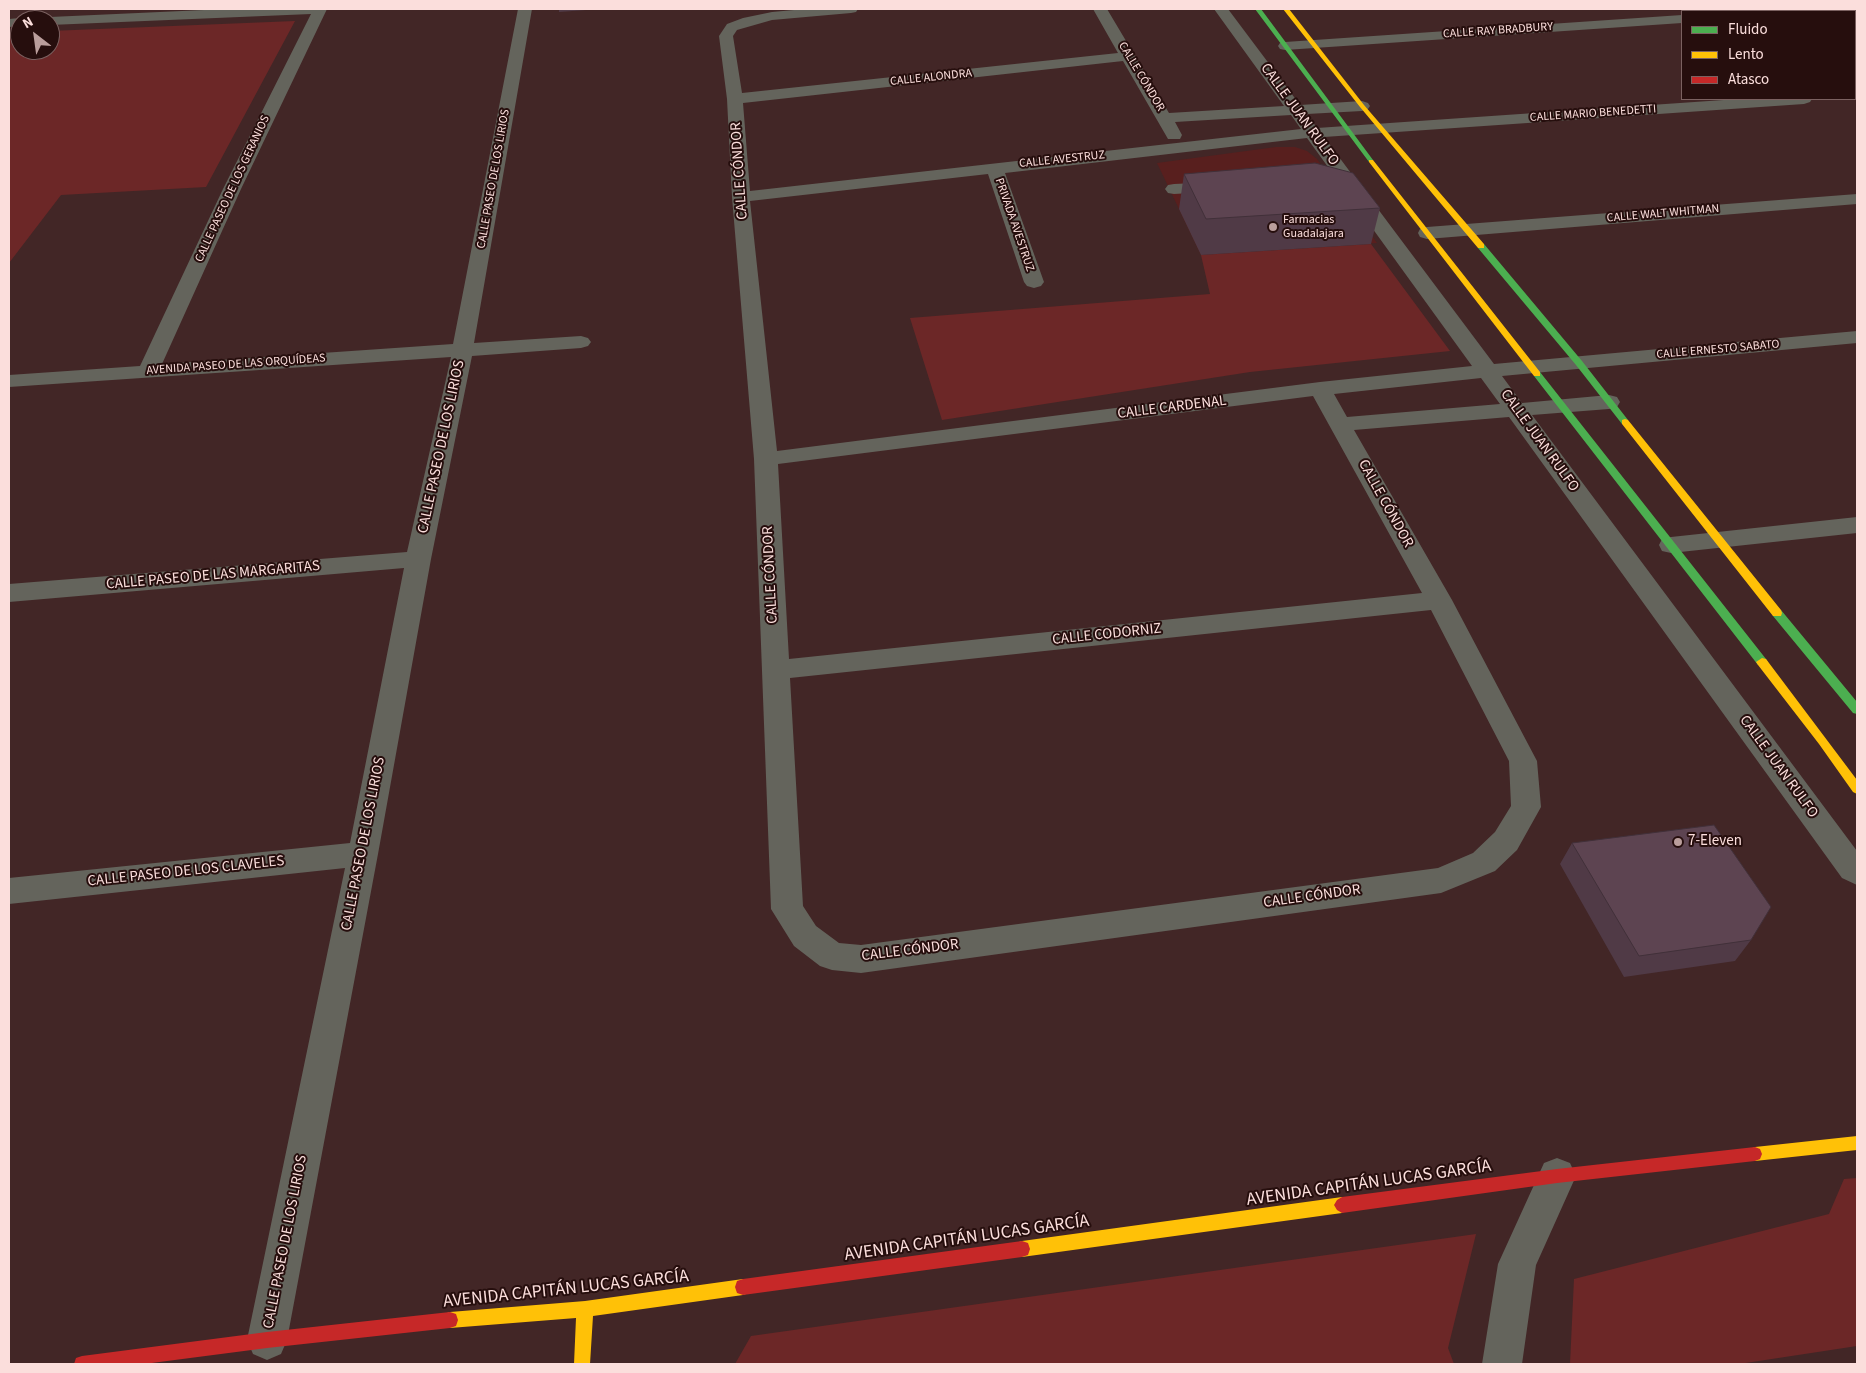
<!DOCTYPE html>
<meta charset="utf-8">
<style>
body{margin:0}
#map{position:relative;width:1866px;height:1373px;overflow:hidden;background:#422626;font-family:"Source Sans 3",sans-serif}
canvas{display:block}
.frame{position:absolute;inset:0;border:10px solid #fbdedc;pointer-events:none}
.legend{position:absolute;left:1681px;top:10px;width:175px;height:90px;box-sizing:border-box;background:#260e0d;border:1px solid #7b6160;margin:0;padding:6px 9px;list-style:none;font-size:15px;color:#fbdedc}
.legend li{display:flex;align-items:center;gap:10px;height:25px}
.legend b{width:25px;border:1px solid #7b6160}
.north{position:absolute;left:10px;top:10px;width:50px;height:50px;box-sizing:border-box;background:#260e0d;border:1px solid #7b6160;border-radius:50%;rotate:330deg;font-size:14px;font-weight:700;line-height:20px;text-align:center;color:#fbdedc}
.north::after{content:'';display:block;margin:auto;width:18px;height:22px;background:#ba9e9c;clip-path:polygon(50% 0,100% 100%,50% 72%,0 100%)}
</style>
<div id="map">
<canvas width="1866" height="1373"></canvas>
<div class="frame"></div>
<ul class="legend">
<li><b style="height:6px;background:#4caf50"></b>Fluido</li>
<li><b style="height:6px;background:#ffc107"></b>Lento</li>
<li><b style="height:6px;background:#c62828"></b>Atasco</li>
</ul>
<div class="north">N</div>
</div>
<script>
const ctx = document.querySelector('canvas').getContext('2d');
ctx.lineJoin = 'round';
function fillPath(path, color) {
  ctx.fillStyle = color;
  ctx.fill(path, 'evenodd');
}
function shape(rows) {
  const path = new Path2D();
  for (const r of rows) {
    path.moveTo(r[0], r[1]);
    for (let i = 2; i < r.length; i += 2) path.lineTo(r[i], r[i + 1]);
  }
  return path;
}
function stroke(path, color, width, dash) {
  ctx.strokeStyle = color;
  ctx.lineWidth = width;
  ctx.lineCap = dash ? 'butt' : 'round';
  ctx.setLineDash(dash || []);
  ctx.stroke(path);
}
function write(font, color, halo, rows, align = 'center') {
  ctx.font = font + ' "Source Sans 3",sans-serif';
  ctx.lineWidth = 4;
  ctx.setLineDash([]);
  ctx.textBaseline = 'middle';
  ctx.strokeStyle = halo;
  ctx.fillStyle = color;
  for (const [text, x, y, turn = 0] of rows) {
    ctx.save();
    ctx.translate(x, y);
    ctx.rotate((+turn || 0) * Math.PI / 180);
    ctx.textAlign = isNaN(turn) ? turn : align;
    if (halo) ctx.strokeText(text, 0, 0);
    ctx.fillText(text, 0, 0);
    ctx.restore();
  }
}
const built = shape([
 [1276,147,1295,147,1307,151,1317,159,1377,243,1201,255,1157,163]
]);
const green = shape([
 [295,21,206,187,61,195,9,263,9,33,20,33,20,50,50,50,50,31],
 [1371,244,1450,351,1250,372,942,420,910,318,1210,294,1201,255],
 [1857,1178,1857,1346,1739,1364,1570,1364,1574,1279,1829,1214,1844,1179],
 [1476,1234,1448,1348,1454,1364,735,1364,751,1336]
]);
const lane = shape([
 [1218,182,1224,183,1227,187,1224,191,1174,194,1168,193,1165,189,1168,185,1174,184,1218,182]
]);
const street = shape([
 [226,9,327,9,241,189,162,364,453,344,518,9,532,9,474,343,581,336,588,338,591,342,588,346,581,348,472,356,431,559,378,854,287,1340,281,1354,267,1360,253,1354,247,1340,345,868,9,904,9,878,350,843,404,568,9,602,9,584,407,552,451,357,9,387,9,375,140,366,223,189,311,14,50,25,50,20,43,20,50,17,226,9],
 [805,9,858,9,856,12,851,13,772,20,737,30,733,36,742,93,1118,53,1093,9,1107,9,1169,113,1284,106,1214,9,1228,9,1300,105,1362,101,1368,103,1370,106,1368,109,1362,111,1307,114,1317,128,1738,99,1812,99,1810,102,1804,104,1324,137,1494,364,1857,331,1857,343,1502,376,1522,403,1609,395,1617,397,1620,402,1617,407,1609,409,1532,415,1857,851,1857,885,1842,878,1509,417,1354,430,1452,600,1537,761,1541,807,1517,850,1495,871,1441,893,861,973,832,970,820,966,794,946,771,909,754,459,732,197,727,99,719,36,727,24,743,18,772,12,805,9],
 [1123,61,1168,139,1180,139,1182,135,1175,122,1291,115,1301,129,750,191,743,103,1123,61],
 [1307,138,1472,366,1320,382,777,451,750,201,988,174,1024,282,1027,286,1034,288,1041,286,1044,282,1005,173,1307,138],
 [1481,378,1500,404,1347,417,1334,394,1481,378],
 [1313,396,1422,593,789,659,778,464,1313,396],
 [1431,610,1509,761,1511,806,1495,832,1473,853,1438,868,861,945,839,943,816,926,803,906,790,678,1431,610],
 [1797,9,1848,9,1847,11,1796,11,1797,9],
 [1682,15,1682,23,1285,50,1280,49,1278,46,1280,43,1285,42,1682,15],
 [20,18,26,20,20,20,20,26,9,27,9,19,20,18],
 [1855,90,1857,90,1857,100,1851,99,1855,99,1855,90],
 [1857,194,1857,204,1427,239,1420,237,1418,233,1420,229,1427,227,1857,194],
 [1857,517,1857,533,1671,553,1662,551,1659,545,1662,539,1671,537,1857,517],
 [1557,1158,1570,1163,1576,1176,1536,1265,1522,1364,1482,1364,1498,1264,1544,1163,1557,1158]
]);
const fast = shape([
 [1255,9,1261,9,1373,160,1373,162,1369,162,1255,9],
 [1478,244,1484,244,1582,361,1628,420,1628,424,1622,424,1576,365,1478,248,1478,244],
 [1537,371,1540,372,1766,659,1768,662,1766,665,1758,665,1534,376,1534,372,1537,371],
 [1777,609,1781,610,1857,702,1857,714,1853,713,1773,616,1772,613,1777,609]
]);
const slow = shape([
 [1283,9,1289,9,1364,105,1484,244,1484,248,1478,248,1360,107,1283,9],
 [1369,160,1373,160,1540,372,1540,376,1534,376,1369,162,1369,160],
 [1625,419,1628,420,1781,610,1782,613,1781,616,1773,616,1622,424,1622,420,1625,419],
 [1762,658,1766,659,1857,780,1857,794,1853,792,1819,744,1758,665,1756,662,1762,658],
 [1857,1136,1857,1150,1755,1161,1750,1159,1748,1154,1750,1149,1755,1147,1857,1136],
 [1342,1197,1347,1200,1350,1205,1347,1210,1342,1213,1022,1257,1016,1255,1014,1249,1016,1243,1022,1241,1342,1197],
 [743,1279,749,1281,751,1287,749,1293,743,1295,593,1316,590,1364,574,1364,576,1318,450,1328,444,1326,442,1320,444,1314,450,1312,585,1301,743,1279]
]);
const jam = shape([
 [1755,1147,1760,1149,1762,1154,1760,1159,1755,1161,1557,1183,1342,1213,1337,1210,1334,1205,1337,1200,1342,1197,1557,1169,1755,1147],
 [1022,1241,1028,1243,1030,1249,1028,1255,1022,1257,743,1295,737,1293,735,1287,737,1281,743,1279,1022,1241],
 [450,1312,456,1314,458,1320,456,1326,450,1328,267,1348,144,1364,74,1364,76,1358,82,1356,267,1332,450,1312]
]);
const wall = shape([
 [559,9,600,9,559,12],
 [1184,174,1380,208,1371,244,1201,255,1179,209],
 [1572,843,1751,940,1735,961,1624,977,1560,864]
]);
const building = shape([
 [1315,163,1353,173,1380,208,1206,219,1184,174,1315,163],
 [1714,825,1771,907,1751,940,1639,956,1572,843,1714,825]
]);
const markers = [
 [1273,227,5,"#ba9e9c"],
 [1678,842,5,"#ba9e9c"]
];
const farStreetnames = [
 ["CALLE RAY BRADBURY",1498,31,-4],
 ["CALLE CÓNDOR",1141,77,59],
 ["CALLE ALONDRA",931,78,-6],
 ["CALLE MARIO BENEDETTI",1593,114,-4],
 ["CALLE AVESTRUZ",1062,160,-6],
 ["CALLE PASEO DE LOS LIRIOS",494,179,-80],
 ["CALLE PASEO DE LOS GERANIOS",233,189,-65],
 ["CALLE WALT WHITMAN",1663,214,-5],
 ["PRIVADA AVESTRUZ",1014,225,71],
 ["CALLE ERNESTO SABATO",1718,350,-5],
 ["AVENIDA PASEO DE LAS ORQUÍDEAS",236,365,-4]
];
const farPoinames = [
 ["Farmacias",1283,220],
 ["Guadalajara",1283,234]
];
const streetNames = [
 ["CALLE JUAN RULFO",1299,115,54],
 ["CALLE CÓNDOR",740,171,-94],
 ["CALLE CARDENAL",1172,408,-7],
 ["CALLE JUAN RULFO",1539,441,54],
 ["CALLE PASEO DE LOS LIRIOS",442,447,-78],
 ["CALLE CÓNDOR",1385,504,61],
 ["CALLE CÓNDOR",771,575,-93],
 ["CALLE PASEO DE LAS MARGARITAS",213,576,-5],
 ["CALLE CODORNIZ",1107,635,-6],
 ["CALLE JUAN RULFO",1778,767,54],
 ["CALLE PASEO DE LOS LIRIOS",364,844,-79],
 ["CALLE PASEO DE LOS CLAVELES",186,872,-6],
 ["CALLE CÓNDOR",1312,897,-8],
 ["CALLE CÓNDOR",910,951,-7],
 ["CALLE PASEO DE LOS LIRIOS",286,1242,-79]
];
const poiNames = [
 ["7-Eleven",1688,842]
];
const nearStreetnames = [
 ["AVENIDA CAPITÁN LUCAS GARCÍA",1369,1184,-8],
 ["AVENIDA CAPITÁN LUCAS GARCÍA",967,1239,-8],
 ["AVENIDA CAPITÁN LUCAS GARCÍA",566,1290,-6]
];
fillPath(built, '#581f1e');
fillPath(green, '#6c2727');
fillPath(lane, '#64645c');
fillPath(street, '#64645c');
fillPath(fast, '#4caf50');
fillPath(slow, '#ffc107');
fillPath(jam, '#c62828');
fillPath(wall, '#503a46');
fillPath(building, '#5d4451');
stroke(building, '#413039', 1);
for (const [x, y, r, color] of markers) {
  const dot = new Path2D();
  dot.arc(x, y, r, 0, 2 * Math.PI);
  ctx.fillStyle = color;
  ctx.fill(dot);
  stroke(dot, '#260e0d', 2);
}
write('12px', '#fbdedc', '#260e0d', farStreetnames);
write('12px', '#fbdedc', '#260e0d', farPoinames, 'left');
write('15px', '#fbdedc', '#260e0d', streetNames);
write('15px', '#fbdedc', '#260e0d', poiNames, 'left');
write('18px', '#fbdedc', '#260e0d', nearStreetnames);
</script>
